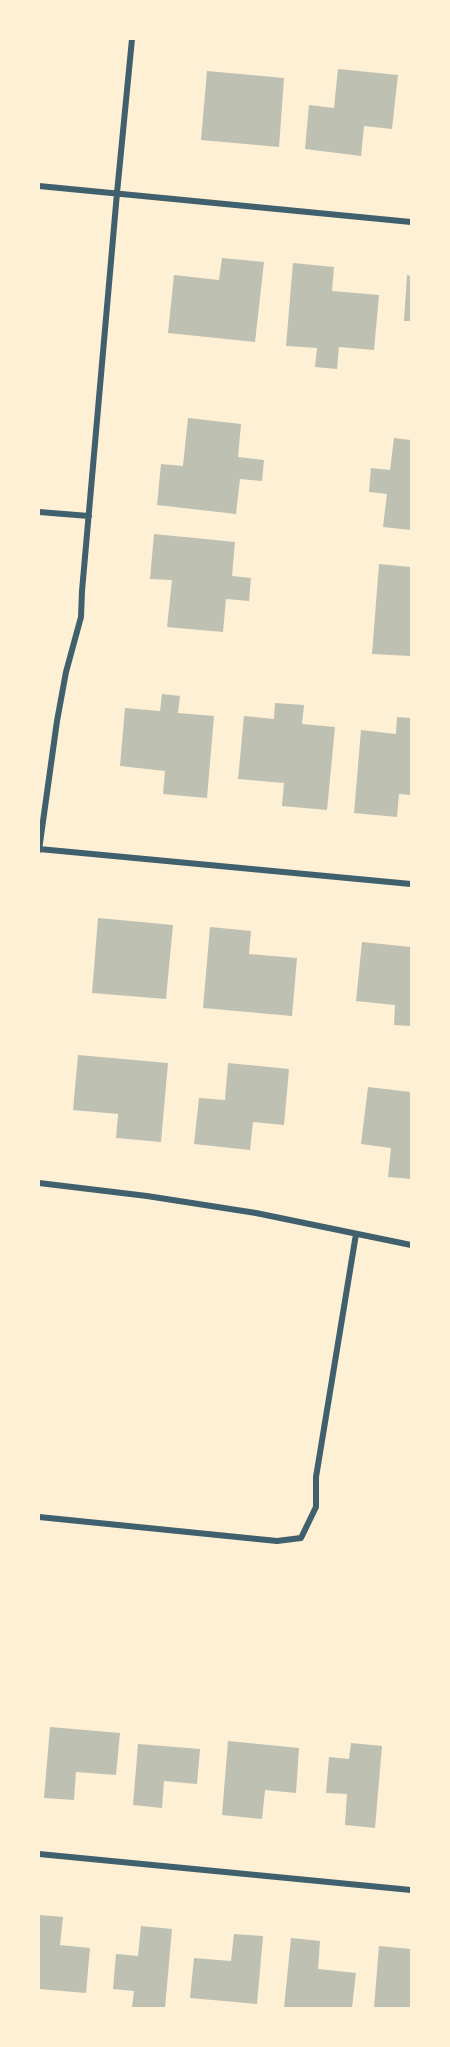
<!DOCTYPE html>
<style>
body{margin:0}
#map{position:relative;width:450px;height:2047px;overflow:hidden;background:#fdf0d5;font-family:Montserrat,sans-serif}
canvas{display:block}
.frame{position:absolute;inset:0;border:40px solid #fdf0d5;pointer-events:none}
</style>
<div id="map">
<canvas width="450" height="2047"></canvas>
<div class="frame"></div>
</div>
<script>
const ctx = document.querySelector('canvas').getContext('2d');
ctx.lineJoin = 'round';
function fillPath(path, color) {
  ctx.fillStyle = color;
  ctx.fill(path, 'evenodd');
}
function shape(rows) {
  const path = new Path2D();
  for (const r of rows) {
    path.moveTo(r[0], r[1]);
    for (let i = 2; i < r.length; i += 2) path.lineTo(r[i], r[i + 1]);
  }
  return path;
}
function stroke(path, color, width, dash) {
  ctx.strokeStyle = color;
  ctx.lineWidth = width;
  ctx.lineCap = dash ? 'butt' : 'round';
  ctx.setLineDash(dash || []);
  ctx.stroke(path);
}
const building = shape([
 [338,69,398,75,392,129,364,126,361,156,305,149,309,105,334,108],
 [207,71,284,78,279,147,201,140],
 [222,258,264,262,255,342,168,333,174,275,219,280],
 [293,263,334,267,332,291,379,295,374,350,339,347,337,369,315,367,317,348,286,346],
 [407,275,411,276,411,321,404,321],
 [188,418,241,424,238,457,264,460,262,481,240,479,236,514,157,505,161,464,183,466],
 [394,438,411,440,411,530,383,527,387,494,369,492,371,468,390,470],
 [154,534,235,542,232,576,251,578,249,601,226,599,223,632,167,627,172,580,150,579],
 [379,564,411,567,411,656,372,654],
 [162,694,180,696,178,713,214,716,207,798,163,794,165,771,120,766,125,708,160,711],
 [275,703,304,705,302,724,335,727,327,810,282,806,284,783,238,779,244,716,274,719],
 [397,717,411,718,411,795,399,794,397,817,354,813,361,730,396,734],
 [98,918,173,925,166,999,92,993],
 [210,927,251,931,249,954,297,958,292,1016,203,1008],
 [362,942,411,947,411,1026,394,1025,395,1005,356,1001],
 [78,1055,168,1063,161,1142,116,1138,118,1114,73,1110],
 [228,1063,289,1069,284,1125,253,1122,250,1150,194,1144,199,1098,225,1100],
 [368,1087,411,1092,411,1179,388,1177,391,1148,361,1144],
 [50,1727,120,1733,116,1775,76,1772,74,1800,44,1798],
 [228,1741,299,1748,296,1793,265,1790,262,1819,222,1815],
 [351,1743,382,1746,375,1828,345,1825,347,1794,326,1793,329,1757,349,1759],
 [138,1744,200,1749,197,1784,164,1781,162,1808,133,1805],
 [39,1915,63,1917,60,1945,90,1948,86,1993,39,1989],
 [141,1926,172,1929,165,2008,132,2007,134,1991,113,1989,116,1954,138,1956],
 [234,1934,263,1936,257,2004,190,1998,194,1958,231,1961],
 [291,1938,320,1941,318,1969,356,1973,352,2008,284,2008],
 [379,1946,411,1949,411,2008,374,2008]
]);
const minor = shape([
 [39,186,411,222],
 [39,512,89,516],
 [39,849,411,884],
 [39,850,57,721,66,672,81,617,82,591,117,193,132,39],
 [39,1183,147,1196,256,1213,411,1245],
 [39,1517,277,1541,301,1538,316,1507,316,1477,356,1234],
 [39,1854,411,1890]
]);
fillPath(building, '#bec0b2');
stroke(minor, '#3f606c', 6);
</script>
